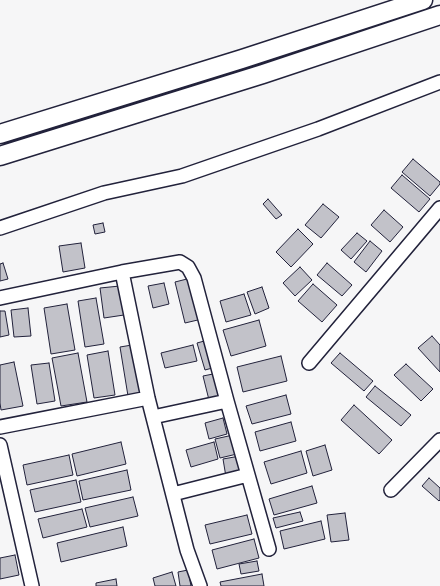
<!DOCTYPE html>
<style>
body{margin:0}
canvas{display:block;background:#f6f6f7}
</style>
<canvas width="440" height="586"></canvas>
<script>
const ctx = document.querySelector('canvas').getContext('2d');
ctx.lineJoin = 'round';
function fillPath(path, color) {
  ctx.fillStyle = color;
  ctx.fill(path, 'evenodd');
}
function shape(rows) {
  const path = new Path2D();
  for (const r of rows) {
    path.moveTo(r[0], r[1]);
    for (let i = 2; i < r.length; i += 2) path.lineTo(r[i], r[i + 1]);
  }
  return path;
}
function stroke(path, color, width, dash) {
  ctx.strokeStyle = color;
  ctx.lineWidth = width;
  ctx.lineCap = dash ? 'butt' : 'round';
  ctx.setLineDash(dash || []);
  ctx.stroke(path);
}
const building = shape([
 [413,159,440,182,440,184,430,196,402,172,413,159],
 [402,175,430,199,419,212,391,188,402,175],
 [268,199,282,215,276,219,263,204,268,199],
 [323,204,339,217,321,238,305,225,323,204],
 [384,210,403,227,390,242,371,225,384,210],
 [103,223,105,232,95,234,93,225,103,223],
 [298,229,313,244,291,267,276,252,298,229],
 [357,233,367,241,351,259,341,250,357,233],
 [370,241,382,251,366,272,354,262,370,241],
 [81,243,85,268,63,272,59,246,81,243],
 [3,263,8,279,0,281,0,264,3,263],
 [327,263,352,285,342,296,317,275,327,263],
 [300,267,312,280,295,296,283,283,300,267],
 [191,278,202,319,185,323,175,282,191,278],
 [164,283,169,304,153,308,148,286,164,283],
 [313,284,337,305,322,322,298,301,313,284],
 [120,286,124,315,104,318,100,288,120,286],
 [262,287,269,308,255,314,247,292,262,287],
 [244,294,251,315,226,322,220,301,244,294],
 [96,298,104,344,85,347,78,301,96,298],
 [67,304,75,350,51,354,44,308,67,304],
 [28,308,31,336,14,337,11,310,28,308],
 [0,311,5,311,9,335,0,337,0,311],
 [259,320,266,346,231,356,223,330,259,320],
 [432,336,440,345,440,372,418,348,432,336],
 [208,340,216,367,205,370,197,343,208,340],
 [132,345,140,393,128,396,120,347,132,345],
 [193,345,197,361,165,368,161,353,193,345],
 [108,351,115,395,94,398,87,355,108,351],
 [78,353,87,402,61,406,52,358,78,353],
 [340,353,373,381,364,391,331,363,340,353],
 [281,356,287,381,243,392,237,367,281,356],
 [14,362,23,406,1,410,0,403,0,365,14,362],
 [49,363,55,401,37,404,31,365,49,363],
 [406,364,433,389,421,401,394,375,406,364],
 [218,373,225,400,210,404,203,376,218,373],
 [375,386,411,415,401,426,366,397,375,386],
 [286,395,291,414,252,424,246,406,286,395],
 [354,405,392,440,379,454,341,420,354,405],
 [223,418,227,434,209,439,205,423,223,418],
 [291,422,296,441,260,451,255,432,291,422],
 [233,435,237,454,220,458,215,439,233,435],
 [121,442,126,464,77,476,72,454,121,442],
 [214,442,218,459,191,467,186,450,214,442],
 [325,445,332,470,313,476,306,451,325,445],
 [301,451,307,473,271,484,264,462,301,451],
 [69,455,73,475,27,485,23,465,69,455],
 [240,456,243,474,226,477,223,459,240,456],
 [127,470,131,490,83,500,79,481,127,470],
 [429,478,440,488,440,500,439,501,422,486,429,478],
 [76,480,81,502,35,512,30,490,76,480],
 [312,486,317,503,274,515,269,499,312,486],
 [133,497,138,516,90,527,85,508,133,497],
 [82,509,87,527,43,538,38,519,82,509],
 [300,512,303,521,276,528,273,518,300,512],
 [345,513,349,540,331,542,327,515,345,513],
 [247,515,252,534,210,544,205,525,247,515],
 [321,521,325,539,284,549,280,531,321,521],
 [123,527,127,546,61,562,57,543,123,527],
 [254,539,259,558,217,569,212,550,254,539],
 [15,555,19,575,0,579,0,558,15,555],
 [257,561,259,571,241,574,239,564,257,561],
 [188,570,191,586,180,586,178,572,188,570],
 [172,572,176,586,155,586,153,578,172,572],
 [262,574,264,586,221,586,220,582,262,574],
 [116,579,117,586,96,586,96,583,116,579]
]);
const minor = shape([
 [0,228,104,193,182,176,318,129,440,82],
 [122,272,148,398,187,550,200,586],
 [0,298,122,272,180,262,188,267,194,278,227,401,269,549],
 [309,363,440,208],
 [153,417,227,401],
 [0,427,148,398],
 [0,445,32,586],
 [391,490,440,440],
 [173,494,248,475]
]);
const highway = shape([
 [0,134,242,59,423,0],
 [0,156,263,74,440,15]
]);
fillPath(building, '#c2c2c9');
stroke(building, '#22223b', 1);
stroke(minor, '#22223b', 16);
stroke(highway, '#22223b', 21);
stroke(minor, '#fff', 13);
stroke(highway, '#fff', 18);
</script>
